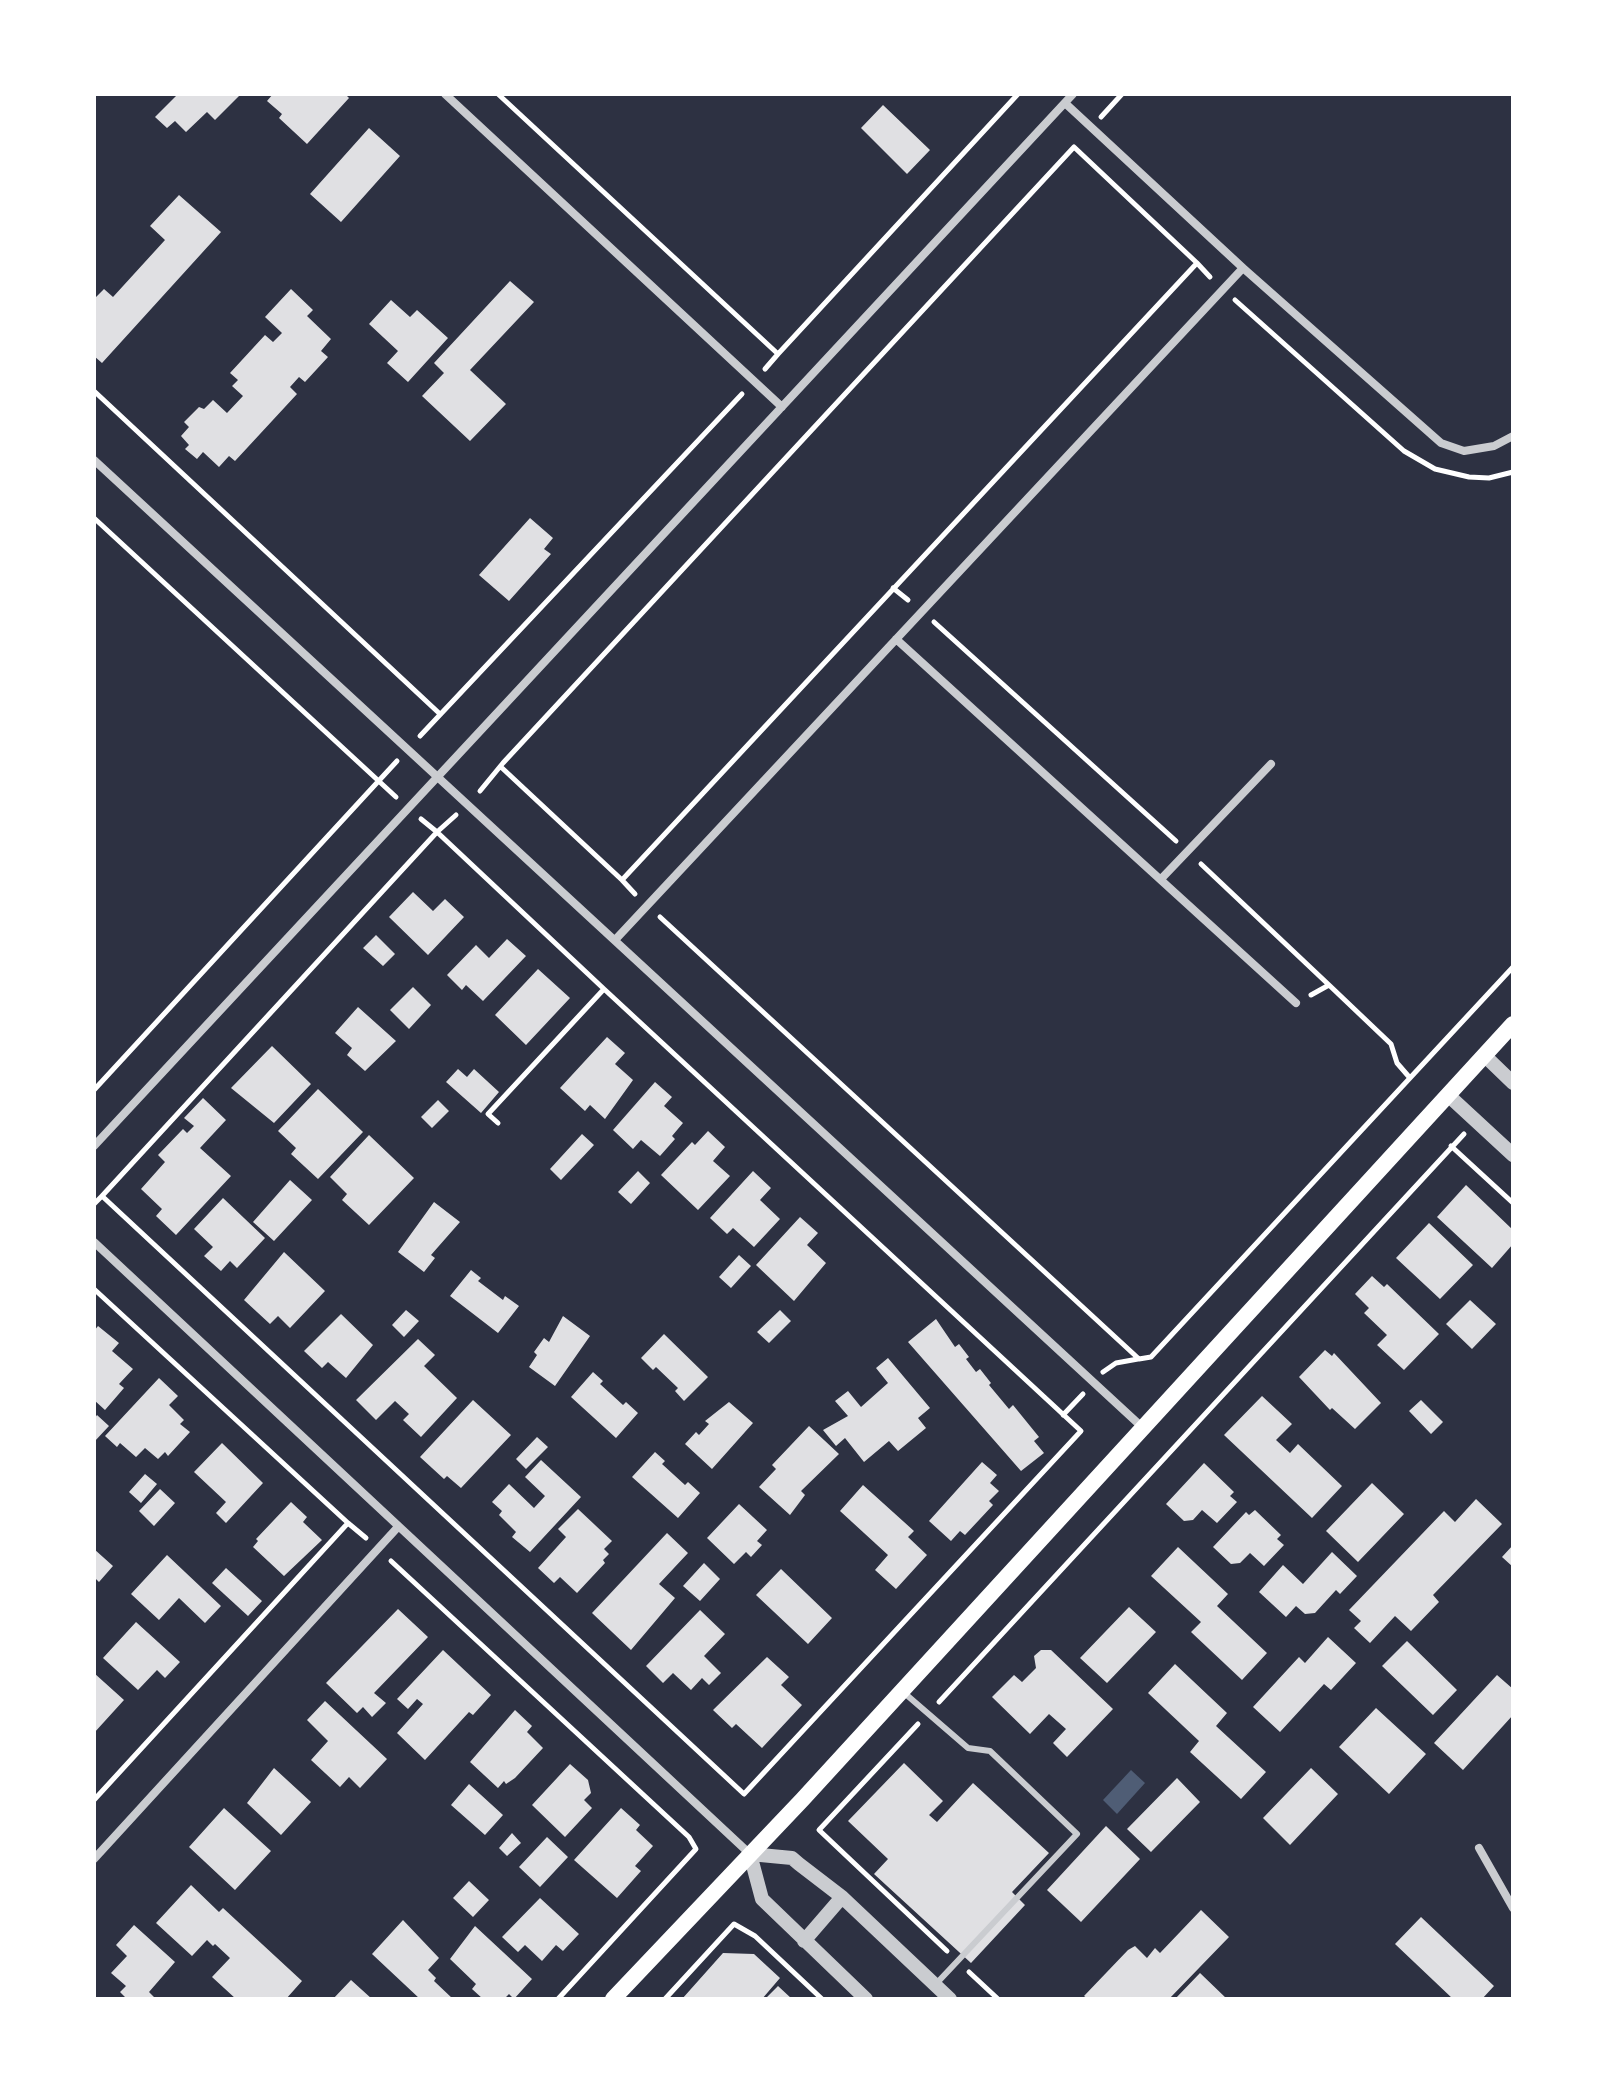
<!DOCTYPE html>
<style>
body{margin:0}
#map{position:relative;width:1607px;height:2093px;overflow:hidden;background:#2d3142;font-family:"Varela Round",sans-serif}
canvas{display:block}
.frame{position:absolute;inset:0;border:96px solid #fff;pointer-events:none}
</style>
<div id="map">
<canvas width="1607" height="2093"></canvas>
<div class="frame"></div>
</div>
<script>
const ctx = document.querySelector('canvas').getContext('2d');
ctx.lineJoin = 'round';
function fillPath(path, color) {
  ctx.fillStyle = color;
  ctx.fill(path, 'evenodd');
}
function shape(rows) {
  const path = new Path2D();
  for (const r of rows) {
    path.moveTo(r[0], r[1]);
    for (let i = 2; i < r.length; i += 2) path.lineTo(r[i], r[i + 1]);
  }
  return path;
}
function stroke(path, color, width, dash) {
  ctx.strokeStyle = color;
  ctx.lineWidth = width;
  ctx.lineCap = dash ? 'butt' : 'round';
  ctx.setLineDash(dash || []);
  ctx.stroke(path);
}
const water = shape([
 [1131,1770,1145,1783,1117,1814,1103,1800]
]);
const building = shape([
 [178,94,241,94,215,120,207,112,186,132,175,121,167,128,155,117],
 [273,94,345,94,349,98,307,144,279,118,282,114,267,101],
 [883,105,930,150,907,174,861,128],
 [369,128,400,156,341,222,310,194],
 [179,195,221,232,102,363,94,356,94,299,104,289,113,297,165,240,150,226],
 [510,281,534,302,470,370,506,404,470,441,422,396,444,373,434,363],
 [291,289,313,310,307,316,331,339,321,351,328,357,305,382,299,377,290,387,297,394,235,461,229,456,219,467,203,452,197,459,185,449,189,445,181,436,189,427,184,422,199,407,204,409,213,400,227,413,243,396,232,386,238,380,230,373,265,335,273,342,282,333,265,317],
 [391,300,410,317,417,310,448,338,408,382,387,363,398,351,369,324],
 [530,518,553,538,544,549,551,554,509,601,479,575],
 [413,892,433,911,445,899,464,917,428,955,389,917],
 [376,935,395,954,383,966,363,948],
 [507,939,526,956,483,1001,466,985,462,990,447,975,476,945,489,958],
 [538,969,570,998,526,1045,495,1015],
 [413,987,431,1005,409,1029,390,1010],
 [358,1007,396,1041,365,1071,347,1055,352,1048,335,1033],
 [607,1037,625,1053,615,1064,633,1080,605,1119,590,1105,585,1111,560,1088],
 [272,1046,311,1084,274,1123,231,1088],
 [458,1069,467,1077,474,1069,499,1092,481,1113,446,1082],
 [655,1082,672,1097,664,1106,683,1123,672,1136,675,1139,660,1156,641,1140,633,1149,613,1130],
 [318,1089,363,1132,318,1179,291,1154,296,1148,278,1131],
 [203,1098,226,1120,200,1148,231,1176,176,1235,156,1216,162,1209,141,1189,165,1162,158,1155,183,1129,187,1133,194,1126,184,1118],
 [438,1100,449,1111,432,1128,421,1117],
 [708,1131,725,1147,713,1161,730,1176,698,1210,661,1175,692,1142,695,1145],
 [582,1134,594,1145,561,1180,550,1169],
 [369,1135,414,1178,369,1225,342,1200,347,1194,330,1177],
 [638,1171,650,1183,631,1204,618,1192],
 [753,1171,771,1188,760,1200,780,1219,754,1247,733,1228,727,1234,710,1218],
 [290,1180,312,1200,274,1241,253,1222],
 [1466,1185,1513,1230,1513,1244,1492,1268,1437,1217],
 [223,1198,265,1238,237,1268,230,1261,221,1271,204,1256,213,1247,194,1229],
 [434,1202,460,1222,431,1255,435,1258,424,1272,398,1252],
 [800,1217,818,1233,807,1245,826,1263,794,1301,756,1265],
 [1429,1223,1473,1265,1440,1299,1396,1258],
 [284,1252,325,1291,290,1328,278,1316,270,1324,244,1300],
 [739,1255,751,1266,731,1288,719,1277],
 [471,1270,481,1278,478,1281,503,1300,505,1296,519,1306,498,1333,450,1296],
 [1372,1276,1384,1287,1387,1284,1439,1334,1404,1370,1377,1345,1387,1335,1364,1313,1369,1308,1355,1294],
 [1470,1300,1496,1324,1472,1349,1446,1324],
 [406,1310,419,1321,404,1337,392,1325],
 [780,1310,791,1321,769,1343,757,1332],
 [341,1314,373,1345,346,1378,328,1362,322,1368,304,1351],
 [563,1316,590,1336,555,1386,529,1367,537,1355,534,1352,544,1338,549,1342],
 [936,1319,955,1347,959,1344,969,1357,966,1359,976,1372,980,1369,991,1383,989,1385,1009,1409,1013,1405,1039,1437,1034,1441,1044,1453,1021,1471,908,1342],
 [98,1326,119,1343,112,1351,133,1369,119,1384,124,1388,105,1410,94,1400,94,1331],
 [664,1334,708,1377,684,1401,675,1391,678,1388,656,1367,653,1370,641,1358],
 [418,1339,435,1355,424,1366,457,1398,421,1437,403,1420,409,1414,395,1401,376,1420,356,1400],
 [1325,1350,1332,1356,1334,1353,1381,1403,1355,1429,1332,1408,1330,1410,1299,1377],
 [888,1358,930,1408,918,1418,926,1428,898,1451,889,1441,864,1462,845,1438,836,1446,823,1430,848,1416,835,1401,848,1391,861,1407,888,1383,876,1368],
 [593,1372,603,1381,600,1384,623,1405,626,1402,638,1413,616,1438,571,1397],
 [159,1378,178,1396,169,1405,184,1420,180,1424,190,1432,168,1456,165,1452,158,1459,145,1448,136,1457,120,1443,117,1447,105,1436],
 [1262,1396,1292,1424,1276,1440,1290,1453,1298,1444,1342,1486,1312,1518,1224,1435],
 [473,1400,511,1435,461,1488,447,1476,444,1479,420,1457],
 [1421,1400,1443,1422,1431,1434,1409,1411],
 [729,1402,753,1423,712,1469,685,1444,696,1432,699,1435,709,1424,705,1421],
 [97,1415,109,1426,94,1442,94,1419],
 [809,1426,839,1454,801,1491,805,1495,790,1515,759,1487,776,1469,772,1465],
 [537,1437,548,1447,526,1469,516,1459],
 [222,1443,263,1483,226,1523,216,1513,226,1502,194,1472],
 [655,1452,665,1461,662,1464,685,1485,688,1482,700,1493,678,1518,632,1477],
 [541,1460,581,1497,530,1552,512,1537,516,1532,499,1515,502,1511,492,1502,509,1484,534,1508,545,1496,525,1477],
 [982,1462,997,1475,990,1483,999,1491,989,1501,993,1505,965,1535,960,1531,951,1541,929,1521],
 [1204,1463,1234,1492,1230,1496,1237,1502,1217,1523,1202,1510,1193,1520,1184,1521,1166,1504],
 [145,1474,157,1484,141,1503,129,1492],
 [1372,1483,1404,1514,1358,1562,1326,1531],
 [863,1485,914,1531,908,1537,927,1555,896,1589,875,1570,888,1555,840,1511],
 [160,1489,175,1503,154,1526,139,1511],
 [1476,1499,1502,1524,1433,1595,1439,1602,1411,1631,1395,1616,1370,1643,1354,1628,1361,1621,1349,1610,1444,1511,1455,1522],
 [291,1502,307,1517,303,1522,322,1540,284,1576,253,1547,258,1541,256,1539],
 [739,1504,767,1530,757,1541,762,1545,751,1557,746,1552,734,1564,707,1538],
 [578,1509,612,1541,604,1549,609,1554,603,1560,605,1563,577,1593,560,1577,554,1583,538,1568,566,1537,558,1529],
 [1255,1510,1281,1535,1277,1539,1284,1545,1264,1566,1250,1553,1240,1563,1231,1564,1213,1547,1246,1512,1249,1515],
 [667,1533,688,1553,659,1584,675,1598,631,1650,592,1613],
 [1513,1545,1513,1567,1502,1557],
 [1178,1547,1228,1594,1217,1606,1267,1653,1242,1680,1191,1632,1201,1622,1151,1576],
 [94,1549,113,1566,99,1582,94,1577],
 [1332,1552,1357,1576,1340,1594,1336,1590,1315,1613,1305,1614,1296,1606,1286,1617,1259,1592,1283,1565,1303,1584],
 [167,1555,221,1606,205,1623,179,1598,159,1620,131,1594],
 [704,1563,720,1579,700,1601,683,1586],
 [226,1568,262,1601,248,1616,212,1583],
 [781,1569,832,1618,808,1644,756,1595],
 [1129,1607,1156,1632,1107,1683,1080,1658],
 [398,1609,428,1637,374,1693,386,1703,372,1717,363,1707,357,1713,326,1683],
 [700,1610,725,1634,704,1656,721,1673,709,1685,702,1678,691,1690,673,1673,663,1683,646,1666],
 [136,1622,180,1662,165,1678,157,1670,138,1690,103,1658],
 [1328,1637,1356,1663,1331,1690,1324,1684,1280,1732,1253,1707,1299,1657,1305,1663],
 [1407,1641,1457,1690,1433,1715,1382,1666],
 [443,1650,491,1695,473,1715,469,1712,425,1760,397,1733,423,1704,417,1699,408,1709,397,1699],
 [1041,1650,1051,1650,1113,1709,1067,1757,1053,1743,1066,1729,1049,1714,1030,1734,992,1697,1014,1675,1022,1682,1036,1668,1034,1656],
 [767,1657,789,1677,781,1685,802,1705,762,1748,736,1724,732,1728,713,1710],
 [1175,1664,1227,1713,1216,1726,1266,1772,1241,1799,1190,1752,1199,1741,1148,1693],
 [94,1673,124,1700,94,1733],
 [1497,1675,1513,1689,1513,1715,1463,1770,1434,1743],
 [325,1701,387,1759,360,1788,349,1777,340,1787,311,1760,328,1741,307,1720],
 [1376,1708,1426,1754,1389,1794,1339,1747],
 [515,1710,532,1726,527,1732,543,1748,515,1778,506,1784,504,1781,498,1788,470,1762],
 [904,1763,943,1801,929,1815,937,1822,973,1783,1049,1853,1012,1892,1025,1905,971,1963,874,1874,888,1859,848,1821],
 [570,1764,588,1780,591,1793,584,1800,592,1808,565,1837,532,1805],
 [274,1768,311,1802,281,1835,247,1803],
 [1311,1768,1338,1794,1290,1845,1263,1818],
 [1177,1778,1200,1802,1151,1852,1127,1829],
 [469,1784,503,1815,485,1835,451,1805],
 [224,1808,271,1851,235,1890,189,1847],
 [621,1808,640,1825,636,1830,653,1846,635,1866,641,1871,617,1898,574,1860],
 [1106,1826,1140,1859,1081,1922,1047,1890],
 [512,1833,521,1843,507,1856,499,1848],
 [547,1837,568,1857,540,1887,519,1867],
 [469,1881,489,1900,473,1917,453,1898],
 [191,1885,219,1912,223,1908,302,1981,286,1999,236,1999,212,1977,230,1958,215,1944,213,1946,207,1940,192,1956,156,1923],
 [540,1898,579,1934,563,1951,556,1945,542,1961,525,1945,518,1952,502,1937],
 [1201,1910,1229,1937,1169,1999,1088,1999,1084,1996,1128,1950,1135,1946,1147,1958,1155,1948,1160,1953],
 [1421,1917,1494,1986,1482,1999,1453,1999,1395,1944],
 [403,1920,439,1958,428,1970,436,1978,434,1981,453,1999,420,1999,372,1954],
 [134,1925,175,1962,149,1992,156,1999,127,1999,120,1992,126,1986,111,1973,127,1956,116,1945],
 [475,1926,532,1979,514,1999,509,1994,504,1999,483,1999,472,1989,476,1984,450,1959],
 [723,1953,754,1954,780,1978,762,1999,682,1999],
 [1200,1973,1227,1999,1175,1999],
 [351,1980,372,1999,333,1999],
 [778,1986,792,1999,765,1999]
]);
const path = shape([
 [498,94,778,354,765,369],
 [1101,117,1122,94],
 [1197,263,1210,277],
 [1235,300,1404,451,1435,469,1469,477,1489,478,1513,472],
 [778,354,1018,94],
 [94,391,440,714],
 [94,518,396,797],
 [893,588,908,600],
 [934,622,1176,841],
 [420,736,742,394],
 [480,791,503,763,1074,147,1197,263,622,880,501,767],
 [421,819,437,832,456,815],
 [1201,864,1329,985],
 [622,880,635,894],
 [660,917,1139,1359,1151,1357,1513,967],
 [1311,995,1329,985,1391,1044,1397,1063,1410,1078],
 [94,1090,397,761],
 [1451,1146,1513,1203],
 [102,1196,437,832,604,989,488,1114,498,1123],
 [94,1204,102,1196,744,1794,1081,1431,604,989],
 [94,1289,348,1523,94,1800],
 [1103,1372,1116,1363,1138,1359],
 [1063,1415,1083,1394],
 [348,1523,366,1538],
 [391,1561,689,1837,696,1849,558,1999],
 [939,1702,1464,1134],
 [918,1724,819,1830,947,1951],
 [969,1972,998,1999],
 [665,1999,734,1924,755,1936,822,1999]
]);
const service = shape([
 [902,1691,968,1748,990,1751,1077,1834,935,1985]
]);
const minor = shape([
 [445,94,782,407],
 [1065,103,1243,268,1441,443,1464,451,1494,446,1513,436],
 [94,460,1142,1427],
 [896,639,1296,1003],
 [1161,879,1271,764],
 [615,940,1243,268],
 [94,1146,1073,94],
 [94,1242,750,1854],
 [1479,1848,1513,1908],
 [94,1859,397,1528]
]);
const tertiary = shape([
 [1484,1055,1513,1083],
 [1448,1095,1513,1155],
 [804,1941,842,1897],
 [866,1999,762,1899,750,1854,792,1858,799,1864,842,1897,950,1999]
]);
const secondary = shape([
 [613,1999,802,1800,1513,1024]
]);
fillPath(water, '#4f5d75');
fillPath(building, '#e0e0e3');
stroke(path, '#fff', 5);
stroke(service, '#caccd0', 6);
stroke(minor, '#caccd0', 8);
stroke(tertiary, '#caccd0', 14);
stroke(secondary, '#fff', 16);
</script>
